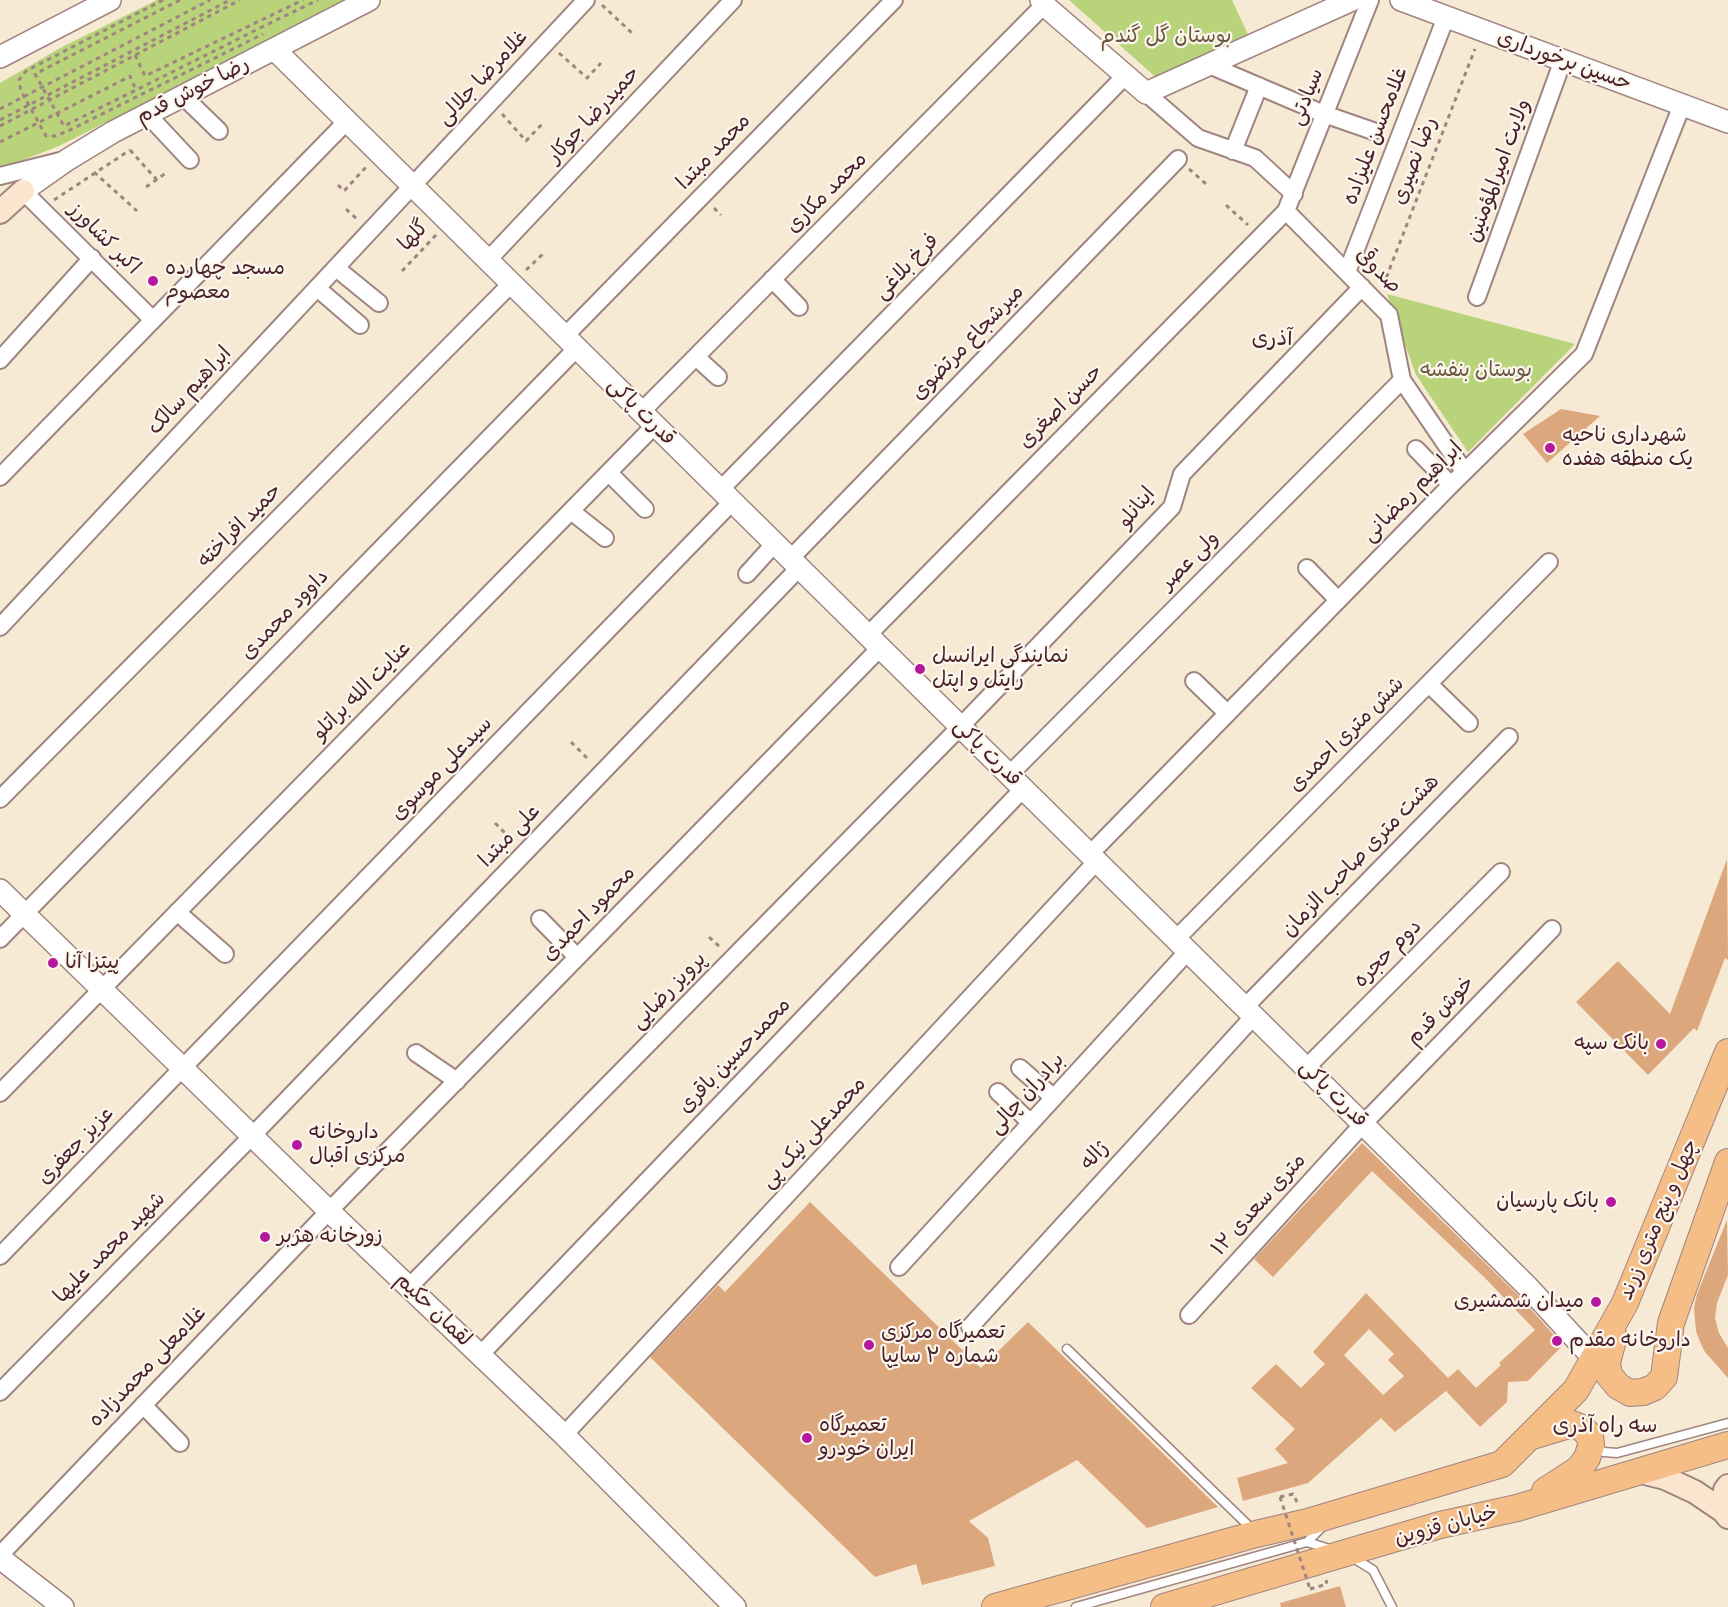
<!DOCTYPE html>
<meta charset="utf-8">
<style>
body{margin:0}
canvas{display:block;background:#f6ead4}
</style>
<canvas width="1728" height="1607"></canvas>
<script>
const ctx = document.querySelector('canvas').getContext('2d');
ctx.lineJoin = 'round';
function fillPath(path, color) {
  ctx.fillStyle = color;
  ctx.fill(path, 'evenodd');
}
function shape(rows) {
  const path = new Path2D();
  for (const r of rows) {
    path.moveTo(r[0], r[1]);
    for (let i = 2; i < r.length; i += 2) path.lineTo(r[i], r[i + 1]);
  }
  return path;
}
function stroke(path, color, width, dash) {
  ctx.strokeStyle = color;
  ctx.lineWidth = width;
  ctx.lineCap = dash ? 'butt' : 'round';
  ctx.setLineDash(dash || []);
  ctx.stroke(path);
}
function write(font, color, halo, rows, align = 'center') {
  ctx.font = font + ' Itim,"Playpen Sans Arabic",sans-serif';
  ctx.lineWidth = 4.5;
  ctx.setLineDash([]);
  ctx.textBaseline = 'middle';
  ctx.strokeStyle = halo;
  ctx.fillStyle = color;
  for (const [text, x, y, turn = 0] of rows) {
    ctx.save();
    ctx.translate(x, y);
    ctx.rotate((+turn || 0) * Math.PI / 180);
    ctx.textAlign = isNaN(turn) ? turn : align;
    if (halo) ctx.strokeText(text, 0, 0);
    ctx.fillText(text, 0, 0);
    ctx.restore();
  }
}
const green = shape([
 [157,0,349,0,59,146,0,169,0,83,62,47],
 [1069,0,1232,0,1251,41,1160,81],
 [1387,294,1575,344,1468,452,1416,375]
]);
const building = shape([
 [1561,409,1600,416,1547,463,1523,434],
 [1727,859,1728,960,1725,958,1697,1031,1694,1028,1648,1075,1576,1002,1618,961,1670,1014],
 [1362,1143,1519,1296,1563,1345,1528,1381,1508,1382,1507,1402,1480,1427,1446,1391,1395,1432,1381,1418,1308,1483,1243,1501,1237,1478,1288,1463,1275,1449,1295,1429,1251,1388,1276,1364,1301,1388,1325,1364,1313,1352,1366,1293,1448,1378,1458,1369,1476,1388,1501,1365,1499,1363,1535,1330,1486,1279,1372,1171,1273,1277,1254,1259],
 [1369,1329,1394,1354,1388,1360,1404,1376,1383,1395,1344,1355],
 [810,1202,981,1368,1028,1322,1218,1507,1147,1528,1077,1460,969,1521,988,1538,995,1566,922,1585,916,1564,875,1577,650,1357,718,1285,725,1292],
 [1727,1220,1728,1275,1717,1303,1715,1318,1719,1333,1728,1348,1728,1378,1705,1352,1700,1342,1696,1331,1694,1308,1697,1294],
 [1340,1586,1346,1607,1281,1607,1280,1603]
]);
const path = shape([
 [602,5,632,33],
 [260,28,318,0],
 [559,53,587,78,601,63],
 [135,55,145,76,303,0],
 [0,109,210,0],
 [502,114,526,141,543,123],
 [0,120,230,0],
 [0,126,240,0],
 [0,142,121,81],
 [130,150,157,180],
 [1189,169,1206,184],
 [94,172,137,211],
 [338,185,344,191,366,167],
 [146,187,166,173],
 [54,200,130,150],
 [1226,205,1248,225],
 [714,208,721,215],
 [346,209,358,220],
 [526,270,545,252],
 [402,271,437,234],
 [1383,286,1475,49],
 [571,742,590,761],
 [495,823,513,841],
 [709,937,720,947],
 [1280,1497,1293,1494,1297,1502],
 [1310,1589,1327,1584,1326,1580]
]);
const service = shape([
 [1067,1349,1254,1531],
 [1593,1447,1604,1452,1617,1453,1728,1423],
 [1307,1542,1333,1550],
 [1350,1556,1373,1570,1392,1607],
 [1076,1607,1307,1542,1324,1525]
]);
const minor = shape([
 [1209,65,1324,114,1373,131],
 [1146,93,1198,138,1255,158,1294,194],
 [183,96,219,131],
 [147,114,190,160],
 [1233,151,1259,86],
 [0,176,60,161],
 [23,191,153,320],
 [1286,211,1389,315,1402,380,1464,471],
 [488,260,733,0],
 [336,268,379,303],
 [1347,272,1446,17],
 [772,279,799,307],
 [317,288,360,325],
 [1477,297,1563,60],
 [565,336,894,0],
 [696,357,718,377],
 [0,360,92,258],
 [641,412,1044,5],
 [1416,449,1451,485],
 [609,473,645,509],
 [0,477,347,121],
 [720,490,1125,76],
 [571,511,605,538],
 [790,559,1178,159],
 [1307,568,1338,600],
 [747,574,775,543],
 [0,627,586,0],
 [868,635,1286,211,1370,0],
 [1194,681,1227,713],
 [1429,684,1469,723],
 [1009,775,1402,380],
 [0,799,511,284],
 [1090,854,1451,485,1584,354,1682,105],
 [177,912,225,954],
 [540,919,577,957],
 [0,939,577,348],
 [1176,939,1549,562],
 [1245,1007,1509,737],
 [416,1053,457,1081],
 [1020,1068,1054,1098],
 [1306,1068,1501,872],
 [998,1092,1031,1123],
 [0,1093,655,425],
 [0,1256,732,502],
 [899,1267,1188,951],
 [409,1287,960,727,1172,507,1182,474,1362,287],
 [1189,1315,1363,1124,1552,929],
 [970,1327,1254,1016],
 [480,1355,1023,789],
 [0,1392,252,1136,799,568],
 [143,1405,180,1443],
 [564,1435,1097,861],
 [0,1555,329,1211,880,648]
]);
const tertiary = shape([
 [1041,0,1044,5,1146,93,1352,0],
 [1401,0,1728,122],
 [274,49,1528,1287,1594,1359],
 [0,57,110,0],
 [23,191,67,160,113,132,369,0],
 [0,890,329,1211,564,1435,735,1607],
 [0,1558,63,1607]
]);
const secondary = shape([
 [0,212,23,191],
 [1641,1472,1665,1478,1695,1492,1723,1511,1728,1517],
 [1728,1486,1725,1490,1724,1499,1728,1509]
]);
const primary = shape([
 [1614,1337,1607,1362,1609,1375,1618,1386,1630,1393,1643,1392,1655,1387,1664,1377,1671,1323,1728,1162],
 [1532,1436,1572,1424,1582,1428,1590,1436,1591,1446,1587,1458,1579,1469,1545,1491],
 [995,1607,1256,1534,1308,1522,1502,1464,1576,1390,1625,1303,1728,1052],
 [1164,1607,1440,1525,1517,1508,1728,1445]
]);
const pathBridge = shape([
 [163,0,26,71,23,75,19,80,21,91,46,136,56,136,70,130,263,34],
 [180,0,35,74,64,126,260,28],
 [121,81,130,76,136,90],
 [1280,1497,1310,1589]
]);
const markers = [
 [153,281,6,"#b5179e"],
 [1550,448,6,"#b5179e"],
 [920,669,6,"#b5179e"],
 [53,963,6,"#b5179e"],
 [1661,1044,6,"#b5179e"],
 [297,1145,6,"#b5179e"],
 [1611,1202,6,"#b5179e"],
 [265,1237,6,"#b5179e"],
 [1596,1302,6,"#b5179e"],
 [1557,1341,6,"#b5179e"],
 [869,1345,6,"#b5179e"],
 [807,1438,6,"#b5179e"]
];
const parkNames = [
 ["بوستان گل گندم",1166,37],
 ["بوستان بنفشه",1476,371]
];
const streetNames = [
 ["حسین برخورداری",1564,61,20],
 ["غلامرضا جلالی",483,78,-47],
 ["رضا خوش قدم",193,91,-27],
 ["سیادتی",1307,97,-68],
 ["حمیدرضا جوکار",594,115,-47],
 ["غلامحسن علیزاده",1376,136,-69],
 ["محمد مبتدا",714,152,-46],
 ["رضا نصیری",1415,161,-69],
 ["ولایت امیرالمؤمنین",1499,171,-70],
 ["محمد مکاری",827,193,-45],
 ["گلها",414,236,-46],
 ["اکبر کشاورز",104,239,45],
 ["فرخ بلاغی",907,267,-46],
 ["صدوقی",1378,271,45],
 ["میرشجاع مرتضوی",968,343,-46],
 ["ابراهیم سالک",190,391,-47],
 ["حسن اصغری",1061,407,-45],
 ["قدرت پاکی",641,412,45],
 ["ابراهیم رمضانی",1413,492,-45],
 ["اینانلو",1137,508,-50],
 ["حمید افراخته",240,526,-45],
 ["ولی عصر",1190,561,-45],
 ["داوود محمدی",285,615,-46],
 ["عنایت الله براتلو",362,691,-45],
 ["شش متری احمدی",1347,735,-45],
 ["قدرت پاکی",987,753,45],
 ["سیدعلی موسوی",442,769,-46],
 ["علی مبتدا",510,836,-46],
 ["هشت متری صاحب الزمان",1361,856,-46],
 ["محمود احمدی",589,914,-46],
 ["دوم حجره",1388,954,-45],
 ["پرویز رضایی",669,991,-46],
 ["خوش قدم",1441,1011,-46],
 ["محمدحسین باقری",735,1056,-46],
 ["برادران چالی",1027,1094,-48],
 ["قدرت پاکی",1333,1094,45],
 ["محمدعلی نیک پی",814,1133,-47],
 ["عزیز جعفری",76,1146,-46],
 ["ژاله",1095,1156,-48],
 ["۱۲ متری سعدی",1259,1205,-48],
 ["چهل و پنج متری زرند",1659,1220,-67],
 ["شهید محمد علیها",110,1248,-45],
 ["لقمان حکیم",433,1310,44],
 ["غلامعلی محمدزاده",148,1367,-46],
 ["خیابان قزوین",1446,1526,-15]
];
const poiNames = [
 ["مسجد چهارده",165,269],
 ["معصوم",165,293],
 ["شهرداری ناحیه",1562,436],
 ["یک منطقه هفده",1562,460],
 ["نمایندگی ایرانسل",932,657],
 ["رایتل و اپتل",932,681],
 ["پیتزا آنا",65,963],
 ["بانک سپه",1649,1044,"right"],
 ["داروخانه",309,1133],
 ["مرکزی اقبال",309,1157],
 ["بانک پارسیان",1599,1202,"right"],
 ["زورخانه هژبر",277,1237],
 ["میدان شمشیری",1584,1302,"right"],
 ["تعمیرگاه مرکزی",881,1333],
 ["شماره ۲ سایپا",881,1357],
 ["داروخانه مقدم",1569,1341],
 ["تعمیرگاه",819,1426],
 ["ایران خودرو",819,1450]
];
const neighbourhoodNames = [
 ["آذری",1272,339],
 ["سه راه آذری",1605,1426]
];
fillPath(green, '#b8d379');
fillPath(building, '#dda77e');
stroke(service, '#a08480', 11);
stroke(minor, '#a08480', 20);
stroke(tertiary, '#a08480', 24);
stroke(secondary, '#a08480', 26);
stroke(primary, '#a08480', 28);
stroke(path, '#a08480', 3, [4.5, 4.5]);
stroke(service, '#fff', 8);
stroke(minor, '#fff', 16);
stroke(tertiary, '#fff', 21);
stroke(secondary, '#fbe5cf', 22);
stroke(primary, '#f6be87', 26);
stroke(pathBridge, '#a08480', 3, [4.5, 4.5]);
for (const [x, y, r, color] of markers) {
  const dot = new Path2D();
  dot.arc(x, y, r, 0, 2 * Math.PI);
  ctx.fillStyle = color;
  ctx.fill(dot);
  stroke(dot, '#fbf7ec', 2);
}
write('21px', '#6b5542', '#fbf7ec', parkNames);
write('21px', '#4a1f2b', '#fbf7ec', streetNames);
write('21px', '#4a1f2b', '#fbf7ec', poiNames, 'left');
write('22px', '#4a1f2b', '#fbf7ec', neighbourhoodNames);
</script>
